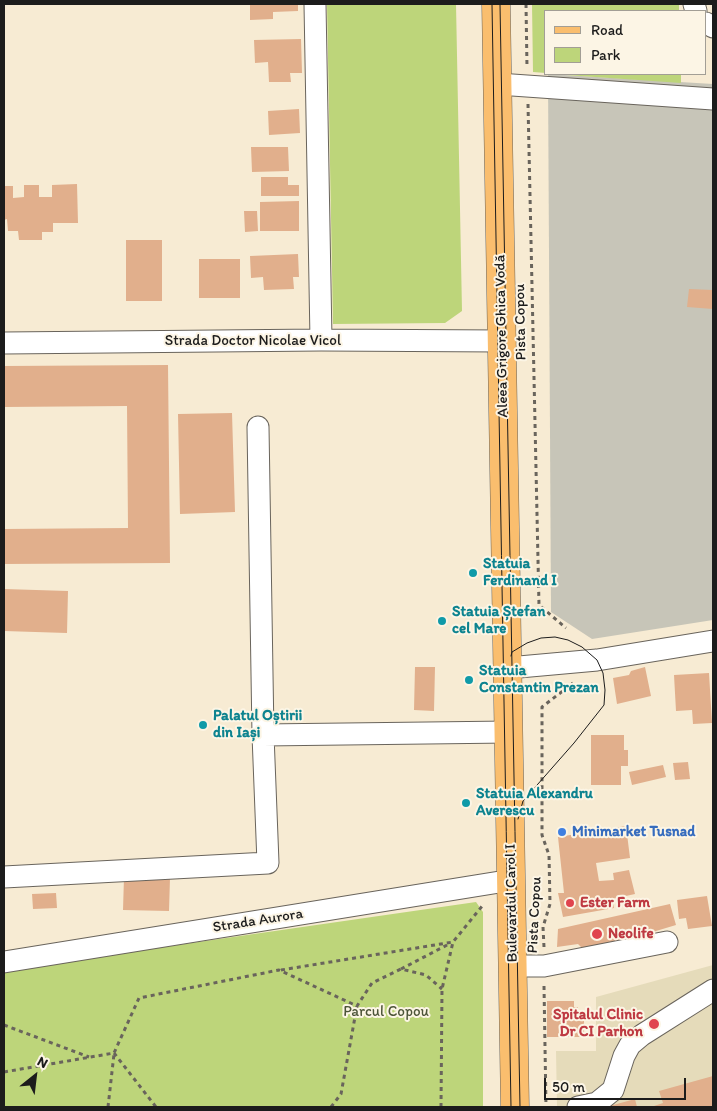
<!DOCTYPE html>
<meta charset="utf-8">
<style>
body{margin:0}
#map{position:relative;width:717px;height:1111px;overflow:hidden;background:#f7ebd3;font-family:Itim,sans-serif}
canvas{display:block}
.frame{position:absolute;inset:0;border:5px solid #1c1c1c;pointer-events:none}
.legend{position:absolute;left:544px;top:10px;width:162px;height:65px;box-sizing:border-box;background:#fcf5e5;border:1px solid #a29e95;margin:0;padding:6px 9px;list-style:none;font-size:15px;color:#1c1c1c}
.legend li{display:flex;align-items:center;gap:10px;height:25px}
.legend b{width:25px;border:1px solid #a29e95}
.north{position:absolute;left:10px;top:1051px;width:50px;height:50px;-webkit-text-stroke:4px #fcf5e5;paint-order:stroke;rotate:29deg;font-size:14px;font-weight:700;line-height:20px;text-align:center;color:#1c1c1c}
.north::after{content:'';display:block;margin:auto;width:18px;height:22px;background:#1c1c1c;clip-path:polygon(50% 0,100% 100%,50% 72%,0 100%)}
.scale{position:absolute;left:544px;top:1078px;width:142px;height:22px;box-sizing:border-box;border:2px solid #1c1c1c;border-top:0;padding-left:6px;font-size:15px;line-height:18px;white-space:nowrap;color:#1c1c1c;-webkit-text-stroke:4px #fcf5e5;paint-order:stroke}
</style>
<div id="map">
<canvas width="717" height="1111"></canvas>
<div class="frame"></div>
<ul class="legend">
<li><b style="height:6px;background:#fabe6e"></b>Road</li>
<li><b style="height:14px;background:#bdd57a"></b>Park</li>
</ul>
<div class="north">N</div>
<div class="scale">50 m</div>
</div>
<script>
const ctx = document.querySelector('canvas').getContext('2d');
ctx.lineJoin = 'round';
function fillPath(path, color) {
  ctx.fillStyle = color;
  ctx.fill(path, 'evenodd');
}
function shape(rows) {
  const path = new Path2D();
  for (const r of rows) {
    path.moveTo(r[0], r[1]);
    for (let i = 2; i < r.length; i += 2) path.lineTo(r[i], r[i + 1]);
  }
  return path;
}
function stroke(path, color, width, dash) {
  ctx.strokeStyle = color;
  ctx.lineWidth = width;
  ctx.lineCap = dash ? 'butt' : 'round';
  ctx.setLineDash(dash || []);
  ctx.stroke(path);
}
function write(font, color, halo, rows, align = 'center') {
  ctx.font = font + ' Itim,sans-serif';
  ctx.lineWidth = 4;
  ctx.setLineDash([]);
  ctx.textBaseline = 'middle';
  ctx.strokeStyle = halo;
  ctx.fillStyle = color;
  for (const [text, x, y, turn = 0] of rows) {
    ctx.save();
    ctx.translate(x, y);
    ctx.rotate((+turn || 0) * Math.PI / 180);
    ctx.textAlign = isNaN(turn) ? turn : align;
    if (halo) ctx.strokeText(text, 0, 0);
    ctx.fillText(text, 0, 0);
    ctx.restore();
  }
}
const built = shape([
 [713,965,713,1107,557,1107,556,1051,596,1051,596,997]
]);
const industrial = shape([
 [548,74,713,84,713,620,592,639,551,612]
]);
const green = shape([
 [327,4,456,4,462,311,445,323,333,324],
 [532,4,679,4,679,11,546,11,546,73,533,72],
 [552,74,681,74,681,83],
 [476,902,483,912,483,1107,4,1107,4,970]
]);
const building = shape([
 [250,4,298,4,298,11,273,12,273,19,250,20],
 [301,39,302,73,290,73,291,82,269,82,268,62,255,63,254,40],
 [299,109,300,133,269,135,268,111],
 [251,147,288,147,289,171,252,172],
 [261,177,288,177,288,185,299,185,299,196,261,196],
 [77,184,78,223,53,223,53,232,42,232,42,240,19,240,18,231,8,231,7,219,4,220,4,186,13,186,13,198,24,197,24,185,39,185,39,197,52,197,52,185],
 [299,201,299,231,260,231,260,202],
 [244,211,257,211,258,231,245,232],
 [126,240,162,240,162,301,126,301],
 [298,254,299,277,293,277,294,289,264,290,263,277,251,278,250,256],
 [199,259,240,259,240,298,199,298],
 [689,289,713,290,713,309,687,307],
 [168,365,170,563,4,564,4,529,128,528,127,406,4,407,4,366],
 [232,413,235,512,180,514,178,414],
 [4,589,68,591,67,633,4,631],
 [415,667,435,667,434,711,414,710],
 [645,667,651,696,617,704,613,678,629,675,631,671],
 [709,673,712,723,693,724,692,710,676,711,674,675],
 [591,735,624,735,624,750,628,750,628,766,621,766,621,785,591,785],
 [688,762,690,779,675,780,673,763],
 [663,765,666,777,632,785,629,772],
 [626,826,630,858,596,863,599,881,614,880,613,873,629,870,635,894,612,899,614,908,563,917,558,893,564,893,558,837],
 [124,877,170,878,169,911,123,910],
 [56,893,57,908,33,909,32,894],
 [707,896,712,926,688,929,686,918,679,919,677,900],
 [670,904,676,925,586,952,578,944,557,947,558,929],
 [547,1001,574,1001,574,1007,578,1007,578,1016,584,1016,584,1037,547,1037],
 [713,1076,713,1107,651,1107,663,1103,659,1091],
 [635,1099,637,1107,606,1107]
]);
const path = shape([
 [526,4,527,68],
 [528,104,539,605,566,628],
 [544,947,543,927,550,904,549,855,542,835,542,707,573,683],
 [401,969,449,944],
 [281,970,453,942],
 [544,986,546,1107],
 [4,1025,89,1057],
 [114,1053,156,1107],
 [4,1072,114,1053,139,998,279,970,357,1006,372,983,401,969,426,975,442,989],
 [108,1107,114,1054],
 [331,1107,341,1094,357,1006],
 [441,1107,442,989,453,942,483,905]
]);
const minor = shape([
 [315,4,321,340],
 [694,4,696,11],
 [706,23,713,27],
 [498,84,713,99],
 [4,343,321,340,502,341],
 [508,668,597,660,713,641],
 [263,735,509,732],
 [4,877,268,863,263,735,258,427],
 [4,962,512,880],
 [513,966,544,966,667,942],
 [578,1107,597,1103,613,1090,624,1056,630,1045,642,1035,713,990]
]);
const major = shape([
 [496,4,515,1107]
]);
const tram = shape([
 [492,4,511,1107],
 [500,4,520,1107],
 [511,656,512,652,527,643,541,638,555,637,568,640,582,647,597,660,603,673,605,690,604,705,574,743,523,801,518,819]
]);
const markers = [
 [473,573,5,"#0f9aa8"],
 [442,621,5,"#0f9aa8"],
 [469,680,5,"#0f9aa8"],
 [203,725,5,"#0f9aa8"],
 [466,803,5,"#0f9aa8"],
 [562,832,5,"#3f7fe0"],
 [570,903,5,"#e0444e"],
 [597,934,6,"#e0444e"],
 [654,1024,6,"#e0444e"]
];
const streetNames = [
 ["Pista Copou",521,322,-91],
 ["Aleea Grigore Ghica Vodă",502,336,-91],
 ["Strada Doctor Nicolae Vicol",253,341],
 ["Bulevardul Carol I",512,903,-91],
 ["Pista Copou",535,915,-87],
 ["Strada Aurora",258,921,-9]
];
const cultureNames = [
 ["Statuia",483,564],
 ["Ferdinand I",483,581],
 ["Statuia Ștefan",452,612],
 ["cel Mare",452,629],
 ["Statuia",479,671],
 ["Constantin Prezan",479,688],
 ["Palatul Oștirii",213,716],
 ["din Iași",213,733],
 ["Statuia Alexandru",476,794],
 ["Averescu",476,811]
];
const shopNames = [
 ["Minimarket Tusnad",572,832]
];
const healthNames = [
 ["Ester Farm",580,903],
 ["Neolife",608,934],
 ["Spitalul Clinic",643,1015,"right"],
 ["Dr CI Parhon",643,1032,"right"]
];
const parkNames = [
 ["Parcul Copou",386,1012]
];
fillPath(built, '#e5dbba');
fillPath(industrial, '#c7c5b8');
fillPath(green, '#bdd57a');
fillPath(building, '#e1af8c');
stroke(minor, '#69645c', 23);
stroke(major, '#69645c', 29);
stroke(path, '#69645c', 3, [4, 4]);
stroke(minor, '#fff', 21);
stroke(major, '#fabe6e', 28);
stroke(tram, '#1c1c1c', 1);
for (const [x, y, r, color] of markers) {
  const dot = new Path2D();
  dot.arc(x, y, r, 0, 2 * Math.PI);
  ctx.fillStyle = color;
  ctx.fill(dot);
  stroke(dot, '#fcf5e5', 2);
}
write('15px', '#1c1c1c', '#fcf5e5', streetNames);
write('bold 15px', '#0d838f', '#fcf5e5', cultureNames, 'left');
write('bold 15px', '#366cbe', '#fcf5e5', shopNames, 'left');
write('bold 15px', '#be3a42', '#fcf5e5', healthNames, 'left');
write('15px', '#4c5438', '#fcf5e5', parkNames);
</script>
